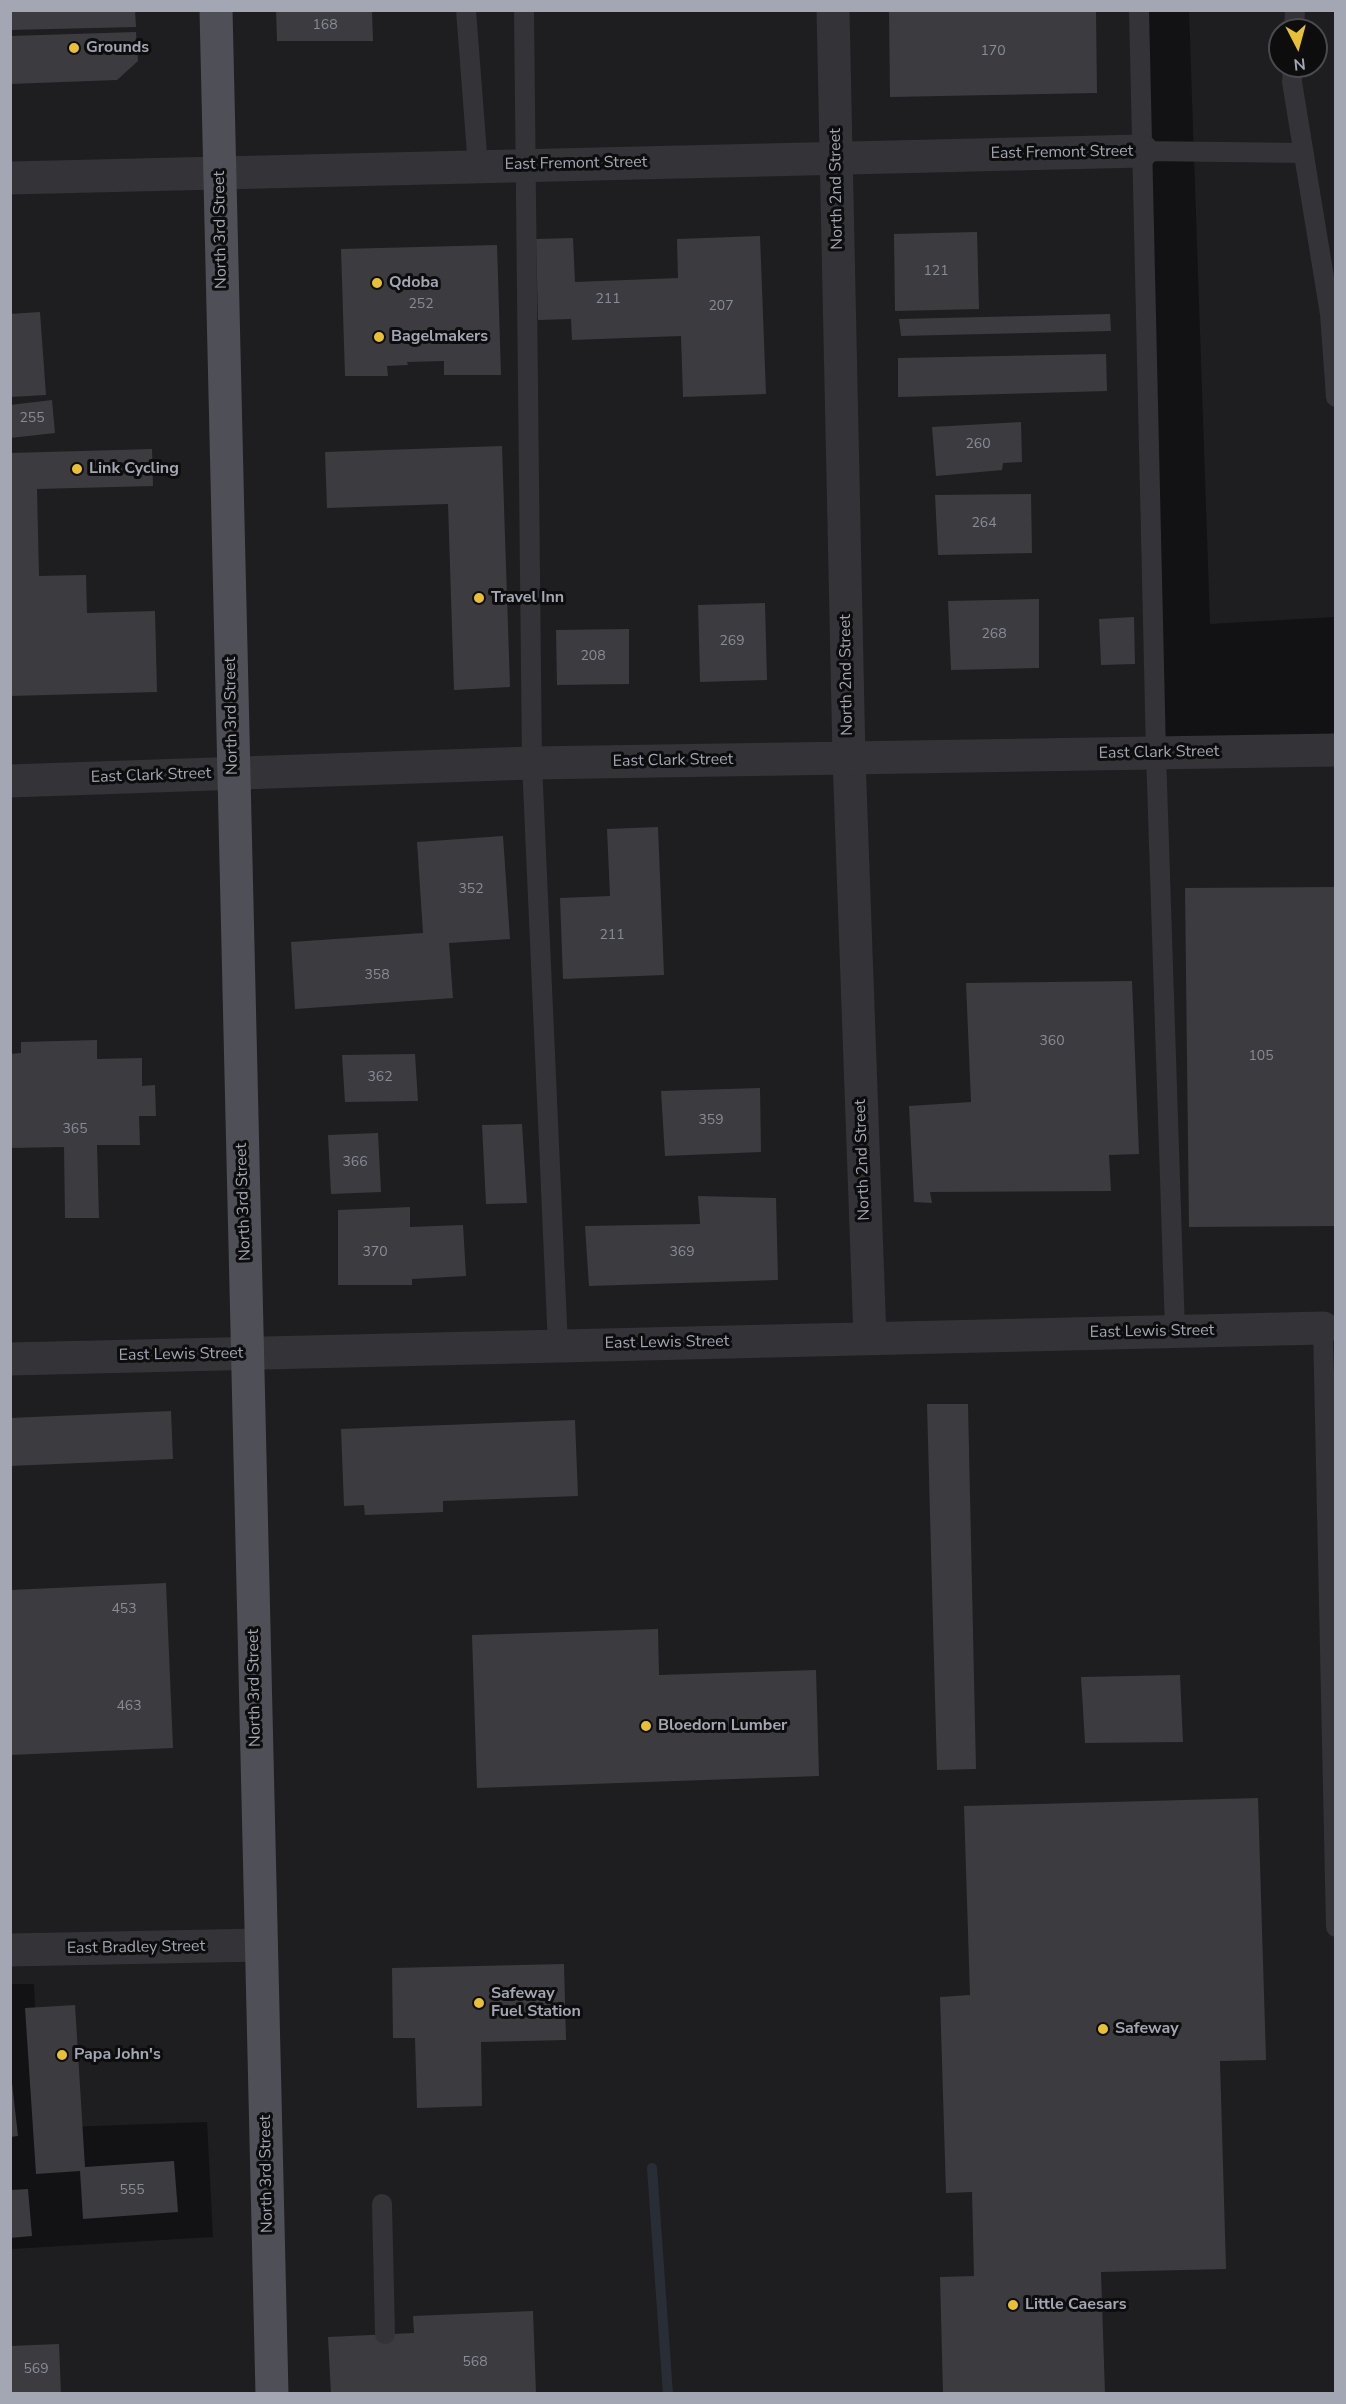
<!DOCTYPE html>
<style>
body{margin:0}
#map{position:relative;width:1346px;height:2404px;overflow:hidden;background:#121113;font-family:"Nunito Sans",sans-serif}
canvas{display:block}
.frame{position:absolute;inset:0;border:12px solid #a3a6b3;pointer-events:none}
.north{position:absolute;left:1268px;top:18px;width:60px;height:60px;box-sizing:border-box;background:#0d0d0e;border:2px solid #494a50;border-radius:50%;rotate:174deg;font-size:16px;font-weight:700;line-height:24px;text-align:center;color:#a3a6b3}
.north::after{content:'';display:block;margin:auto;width:21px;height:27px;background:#e9c033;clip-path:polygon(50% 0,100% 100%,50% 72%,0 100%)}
</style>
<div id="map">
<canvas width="1346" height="2404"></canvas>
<div class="frame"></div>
<div class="north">N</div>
</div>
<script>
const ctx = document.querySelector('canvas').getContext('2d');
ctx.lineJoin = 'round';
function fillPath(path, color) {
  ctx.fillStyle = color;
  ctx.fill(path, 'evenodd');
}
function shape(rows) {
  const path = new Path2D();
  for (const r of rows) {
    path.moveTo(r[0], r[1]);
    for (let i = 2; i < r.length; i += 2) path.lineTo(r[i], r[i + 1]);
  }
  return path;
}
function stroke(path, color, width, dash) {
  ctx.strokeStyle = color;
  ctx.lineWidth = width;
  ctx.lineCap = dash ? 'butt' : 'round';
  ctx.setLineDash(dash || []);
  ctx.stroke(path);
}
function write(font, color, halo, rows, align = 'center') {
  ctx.font = font + ' "Nunito Sans",sans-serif';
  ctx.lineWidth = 6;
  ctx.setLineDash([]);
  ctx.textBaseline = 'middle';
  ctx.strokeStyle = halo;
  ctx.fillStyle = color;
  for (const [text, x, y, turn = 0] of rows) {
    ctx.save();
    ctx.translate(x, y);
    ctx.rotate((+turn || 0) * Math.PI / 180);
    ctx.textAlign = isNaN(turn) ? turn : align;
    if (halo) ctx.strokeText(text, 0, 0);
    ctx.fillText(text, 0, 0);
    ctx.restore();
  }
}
const built = shape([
 [11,11,1139,11,1156,752,1335,750,1336,1327,1323,1328,1335,1927,1335,2393,11,2394,11,2249,213,2237,207,2122,40,2128,34,1984,11,1984],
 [1189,11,1335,11,1335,617,1210,624],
 [1280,30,1316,30,1316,66,1280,66]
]);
const stream = shape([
 [652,2168,668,2394]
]);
const building = shape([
 [10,10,135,10,136,27,10,30],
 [276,10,372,10,373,41,277,41],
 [889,10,1096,10,1097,93,890,97],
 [136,32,138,61,117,80,10,84,10,36],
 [977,232,979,309,895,311,894,234],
 [760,236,766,394,683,397,681,336,572,340,571,319,538,320,536,239,573,238,575,282,678,278,677,239],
 [497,245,501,375,444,375,444,361,407,362,408,365,387,366,388,376,345,376,341,249],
 [40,312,46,395,10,397,10,314],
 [1110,314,1111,331,901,336,899,319],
 [1106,354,1107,391,898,397,898,358],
 [52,400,55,433,10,438,10,405],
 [1021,422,1022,462,1003,463,1002,470,936,476,932,427],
 [502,446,510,687,454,690,448,504,327,508,325,452],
 [152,449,153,486,37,489,39,576,86,575,87,613,155,611,157,692,10,696,10,453],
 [1031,494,1032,553,938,555,935,495],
 [1039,599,1039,668,951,670,948,601],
 [765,603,767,680,700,682,698,605],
 [1134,617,1135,664,1101,665,1099,619],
 [629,629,629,684,557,685,556,630],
 [658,827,664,975,563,979,560,898,610,896,607,829],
 [503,836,510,939,449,943,453,998,295,1009,291,942,423,933,417,842],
 [1336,887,1336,1226,1189,1227,1185,888],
 [1132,981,1139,1154,1109,1155,1111,1191,930,1192,932,1203,914,1202,909,1106,971,1102,966,983],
 [97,1040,97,1059,142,1058,142,1086,155,1085,156,1116,139,1116,140,1145,97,1145,99,1218,65,1218,64,1147,10,1148,10,1054,21,1053,21,1042],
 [415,1054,418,1101,345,1102,342,1055],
 [760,1088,761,1152,665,1156,661,1091],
 [522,1124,527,1203,486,1204,482,1125],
 [378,1133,381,1192,331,1194,328,1135],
 [698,1196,776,1198,778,1280,589,1286,585,1226,700,1224],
 [410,1207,410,1227,463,1225,466,1276,412,1279,412,1285,338,1285,338,1210],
 [927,1404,968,1404,976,1769,937,1770],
 [171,1411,173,1459,10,1466,10,1418],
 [575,1420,578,1496,443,1501,443,1512,365,1515,364,1505,344,1506,341,1429],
 [166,1583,173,1748,10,1755,10,1590],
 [658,1629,659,1675,816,1670,819,1776,477,1788,472,1635],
 [1180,1675,1183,1742,1085,1743,1081,1677],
 [1258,1798,1266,2060,1220,2061,1226,2269,1101,2272,1105,2394,943,2394,940,2277,974,2276,972,2192,946,2193,940,1997,970,1995,964,1806],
 [564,1964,566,2040,481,2042,482,2106,417,2108,415,2038,393,2038,392,1968],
 [75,2005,85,2167,174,2161,178,2212,83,2219,80,2171,36,2174,25,2008],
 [10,2065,18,2136,10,2137],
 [28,2189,32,2236,10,2238,10,2190],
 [533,2311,536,2394,331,2394,328,2337,414,2333,413,2316],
 [59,2344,61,2394,10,2394,10,2346]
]);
const service = shape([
 [466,10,478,167],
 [524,10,532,763,558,1346],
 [1139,10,1156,753,1175,1331],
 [1294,30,1295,10],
 [1293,66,1292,82,1330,314,1336,397],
 [1142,151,1304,153],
 [1323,1328,1336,1927],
 [382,2204,385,2334]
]);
const minor = shape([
 [10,178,1142,151],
 [870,1338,849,758,1336,750],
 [10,1359,1323,1328],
 [10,1950,261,1945]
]);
const tertiary = shape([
 [10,781,532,763,849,758,833,10]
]);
const primary = shape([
 [216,10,272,2394]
]);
const markers = [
 [74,48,6,"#e9c033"],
 [377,283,6,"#e9c033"],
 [379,337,6,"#e9c033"],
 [77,469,6,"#e9c033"],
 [479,598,6,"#e9c033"],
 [646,1726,6,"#e9c033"],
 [479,2003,6,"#e9c033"],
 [1103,2029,6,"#e9c033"],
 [62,2055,6,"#e9c033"],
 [1013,2305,6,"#e9c033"]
];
const numberNames = [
 ["168",325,26],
 ["170",993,52],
 ["121",936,272],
 ["211",608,300],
 ["252",421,305],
 ["207",721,307],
 ["255",32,419],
 ["260",978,445],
 ["264",984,524],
 ["268",994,635],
 ["269",732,642],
 ["208",593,657],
 ["352",471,890],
 ["211",612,936],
 ["358",377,976],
 ["360",1052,1042],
 ["105",1261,1057],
 ["362",380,1078],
 ["359",711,1121],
 ["365",75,1130],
 ["366",355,1163],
 ["370",375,1253],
 ["369",682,1253],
 ["453",124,1610],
 ["463",129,1707],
 ["555",132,2191],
 ["568",475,2363],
 ["569",36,2370]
];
const poiNames = [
 ["Grounds",86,48],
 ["Qdoba",389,283],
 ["Bagelmakers",391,337],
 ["Link Cycling",89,469],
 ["Travel Inn",491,598],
 ["Bloedorn Lumber",658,1726],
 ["Safeway",491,1994],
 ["Fuel Station",491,2012],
 ["Safeway",1115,2029],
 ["Papa John's",74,2055],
 ["Little Caesars",1025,2305]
];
const streetNames = [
 ["East Fremont Street",1062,153,-1],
 ["East Fremont Street",576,164,-1],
 ["North 2nd Street",837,189,-91],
 ["North 3rd Street",221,230,-91],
 ["North 2nd Street",847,675,-91],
 ["North 3rd Street",232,716,-91],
 ["East Clark Street",1159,753,-1],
 ["East Clark Street",673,761,-1],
 ["East Clark Street",151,776,-2],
 ["North 2nd Street",863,1160,-92],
 ["North 3rd Street",244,1202,-92],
 ["East Lewis Street",1152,1332,-1],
 ["East Lewis Street",667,1343,-1],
 ["East Lewis Street",181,1355,-1],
 ["North 3rd Street",255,1688,-91],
 ["East Bradley Street",136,1948,-1],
 ["North 3rd Street",267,2174,-91]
];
fillPath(built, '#1e1e20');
stroke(stream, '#292e36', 10);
fillPath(building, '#3c3b40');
stroke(service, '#333338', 20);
stroke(minor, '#333338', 33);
stroke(tertiary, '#333338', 33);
stroke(primary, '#4f5057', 33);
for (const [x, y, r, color] of markers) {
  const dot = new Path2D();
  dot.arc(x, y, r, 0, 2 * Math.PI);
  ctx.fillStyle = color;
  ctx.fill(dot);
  stroke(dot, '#0d0d0e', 2);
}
write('14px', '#898b96', null, numberNames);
write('bold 16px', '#a3a6b3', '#0d0d0e', poiNames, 'left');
write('16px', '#a3a6b3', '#0d0d0e', streetNames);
</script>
